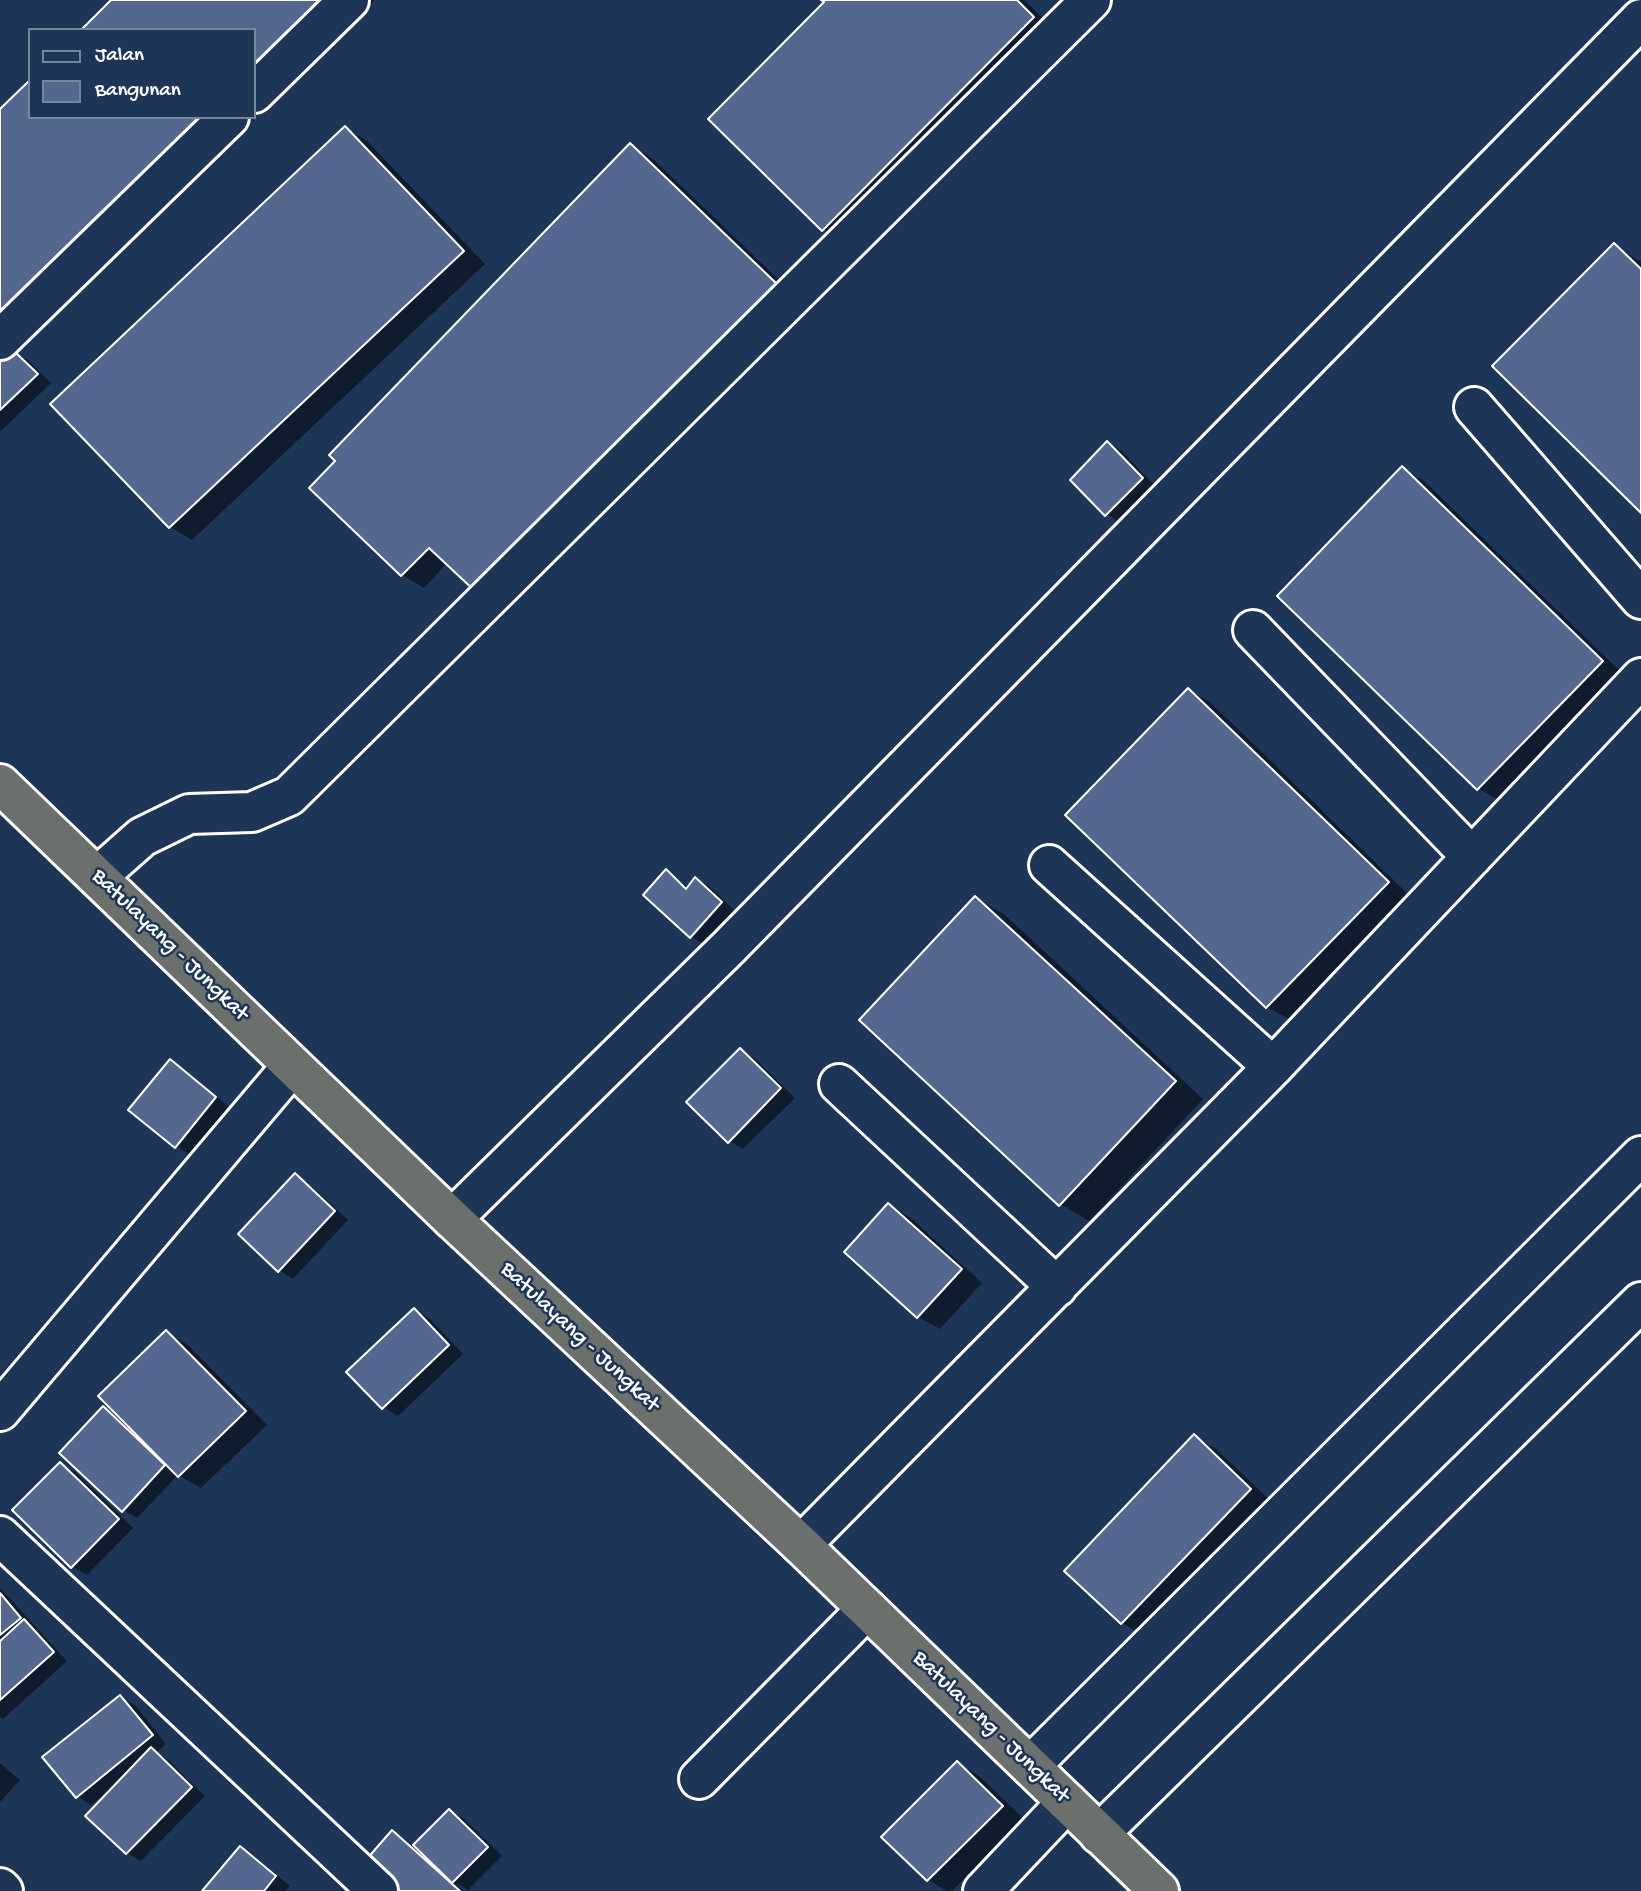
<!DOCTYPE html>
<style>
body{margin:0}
#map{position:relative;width:1641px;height:1891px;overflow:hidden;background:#1d3557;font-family:"Gochi Hand",sans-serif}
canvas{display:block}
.legend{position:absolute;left:28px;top:28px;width:228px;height:91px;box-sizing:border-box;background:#1d3557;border:2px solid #77869a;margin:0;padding:9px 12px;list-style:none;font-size:21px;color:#fff}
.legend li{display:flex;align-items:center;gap:14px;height:35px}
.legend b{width:35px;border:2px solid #77869a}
</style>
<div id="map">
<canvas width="1641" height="1891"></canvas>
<ul class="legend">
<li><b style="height:9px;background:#1d3557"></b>Jalan</li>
<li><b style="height:19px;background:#54678e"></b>Bangunan</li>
</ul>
</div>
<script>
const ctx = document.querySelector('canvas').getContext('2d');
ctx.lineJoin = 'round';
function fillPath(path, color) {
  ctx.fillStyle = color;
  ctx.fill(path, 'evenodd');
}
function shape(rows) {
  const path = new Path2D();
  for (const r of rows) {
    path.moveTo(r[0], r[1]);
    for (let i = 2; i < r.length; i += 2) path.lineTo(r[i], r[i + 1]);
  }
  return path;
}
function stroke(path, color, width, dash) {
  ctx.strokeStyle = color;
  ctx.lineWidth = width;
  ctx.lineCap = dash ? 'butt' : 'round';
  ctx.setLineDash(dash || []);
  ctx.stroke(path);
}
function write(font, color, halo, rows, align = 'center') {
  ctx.font = font + ' "Gochi Hand",sans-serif';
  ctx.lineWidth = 5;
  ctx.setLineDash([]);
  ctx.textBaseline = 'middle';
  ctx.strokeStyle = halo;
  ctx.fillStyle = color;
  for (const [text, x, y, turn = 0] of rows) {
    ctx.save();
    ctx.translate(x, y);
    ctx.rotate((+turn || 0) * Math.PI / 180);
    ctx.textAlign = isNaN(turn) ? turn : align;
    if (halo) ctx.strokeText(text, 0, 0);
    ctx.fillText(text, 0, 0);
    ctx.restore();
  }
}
const shadow = shape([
 [114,0,375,0,14,352,28,360,51,383,0,432,0,364,16,350,0,111,30,117,254,117,254,30],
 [824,0,1024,0,1055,30,845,242,823,229,826,2],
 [345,128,367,141,485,264,192,540,170,527],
 [630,146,652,158,797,297,447,563,424,588,402,575],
 [1614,245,1641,262,1641,510],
 [1107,443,1122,451,1156,487,1121,523,1106,514],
 [1402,469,1424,481,1623,674,1500,801,1478,788],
 [1189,690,1211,703,1410,896,1289,1019,1267,1007],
 [666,872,689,888,696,879,710,887,735,911,706,945,691,937,645,895],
 [976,898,1005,915,1203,1099,1089,1221,1060,1204],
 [740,1050,754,1058,795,1098,743,1149,729,1141],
 [170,1062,185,1070,229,1107,190,1155,176,1146],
 [295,1175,309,1184,348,1220,293,1279,279,1270],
 [889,1206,911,1218,982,1283,940,1329,918,1317],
 [414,1310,429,1318,463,1354,398,1416,383,1407],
 [166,1332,188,1345,267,1425,201,1488,178,1475,137,1518,123,1510,103,1408,123,1420],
 [1194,1437,1216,1449,1272,1502,1144,1636,1122,1623],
 [61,1464,75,1472,133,1528,87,1575,73,1567,15,1510],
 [0,1588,67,1661,3,1719,0,1717],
 [120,1697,135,1705,166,1744,157,1752,166,1758,205,1796,141,1861,127,1853,107,1792,91,1805,77,1796],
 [0,1763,20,1780,0,1802],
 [957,1763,979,1776,1024,1819,952,1891,947,1891,928,1880,884,1837],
 [449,1811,464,1819,502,1856,468,1890,456,1883,463,1891,387,1891,393,1833,414,1847],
 [241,1848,255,1857,290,1886,285,1891,204,1891]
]);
const building = shape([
 [111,0,329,0,254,74,254,30,81,30,111,0],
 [821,0,1017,0,1034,17,822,231,708,119,824,2,821,0],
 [30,80,30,117,209,117,0,322,0,109,30,80],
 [345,126,464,251,169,528,50,404,345,126],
 [630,143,777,284,477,593,429,548,401,576,309,488,335,461,329,455,630,143],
 [1614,243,1641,269,1641,513,1492,366,1614,243],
 [13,350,38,374,0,410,0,362,13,350],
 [1107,441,1143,478,1105,516,1070,480,1107,441],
 [1402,466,1603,661,1477,790,1277,596,1402,466],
 [1188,688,1389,882,1266,1008,1065,815,1188,688],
 [666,869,686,889,695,877,722,902,690,938,643,895,666,869],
 [975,896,1176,1081,1059,1206,859,1020,975,896],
 [740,1048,781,1088,728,1143,686,1102,740,1048],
 [170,1059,216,1097,175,1148,128,1110,170,1059],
 [295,1173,335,1211,278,1272,238,1234,295,1173],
 [888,1203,962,1269,917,1318,844,1252,888,1203],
 [414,1308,449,1345,382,1409,346,1372,414,1308],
 [166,1330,246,1411,178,1477,98,1396,166,1330],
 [103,1406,165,1465,122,1512,59,1453,103,1406],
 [1194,1434,1251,1489,1121,1624,1064,1571,1194,1434],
 [60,1462,119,1519,71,1568,12,1510,60,1462],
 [0,1593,21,1618,0,1635,0,1593],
 [24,1619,54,1652,0,1700,0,1641,24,1619],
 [120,1695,153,1735,76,1798,42,1757,120,1695],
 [151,1747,192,1787,126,1854,85,1816,151,1747],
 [957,1761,1003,1806,927,1881,881,1837,957,1761],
 [449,1809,488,1847,452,1883,413,1845,449,1809],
 [392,1830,460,1891,384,1891,359,1868,392,1830],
 [240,1846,276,1876,264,1891,202,1891,240,1846]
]);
const minor = shape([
 [254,93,349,0],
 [0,340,229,117],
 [1474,407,1641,599],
 [1253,630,1472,857],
 [1049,865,1273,1067],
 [98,876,142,837,189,814,252,812,289,796,1091,0],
 [839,1084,1057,1287],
 [452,1219,728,948,1641,19],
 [0,1411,292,1066],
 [0,1536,378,1891],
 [801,1545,1273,1067,1641,678],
 [1030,1766,1641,1156],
 [699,1779,867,1609],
 [1099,1834,1641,1302],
 [0,1888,3,1891],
 [983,1891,1067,1802]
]);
const highway = shape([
 [0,784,452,1219,801,1545,1159,1891]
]);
const streetNames = [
 ["Batulayang - Jungkat",169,946,44],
 ["Batulayang - Jungkat",579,1338,43],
 ["Batulayang - Jungkat",990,1728,44]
];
fillPath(shadow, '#0007');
fillPath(building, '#54678e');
stroke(building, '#fff', 2);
stroke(minor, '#fff', 44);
stroke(highway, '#fff', 44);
stroke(minor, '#1d3557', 38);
stroke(highway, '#6b706d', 38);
write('23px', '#fff', '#1d3557', streetNames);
</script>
